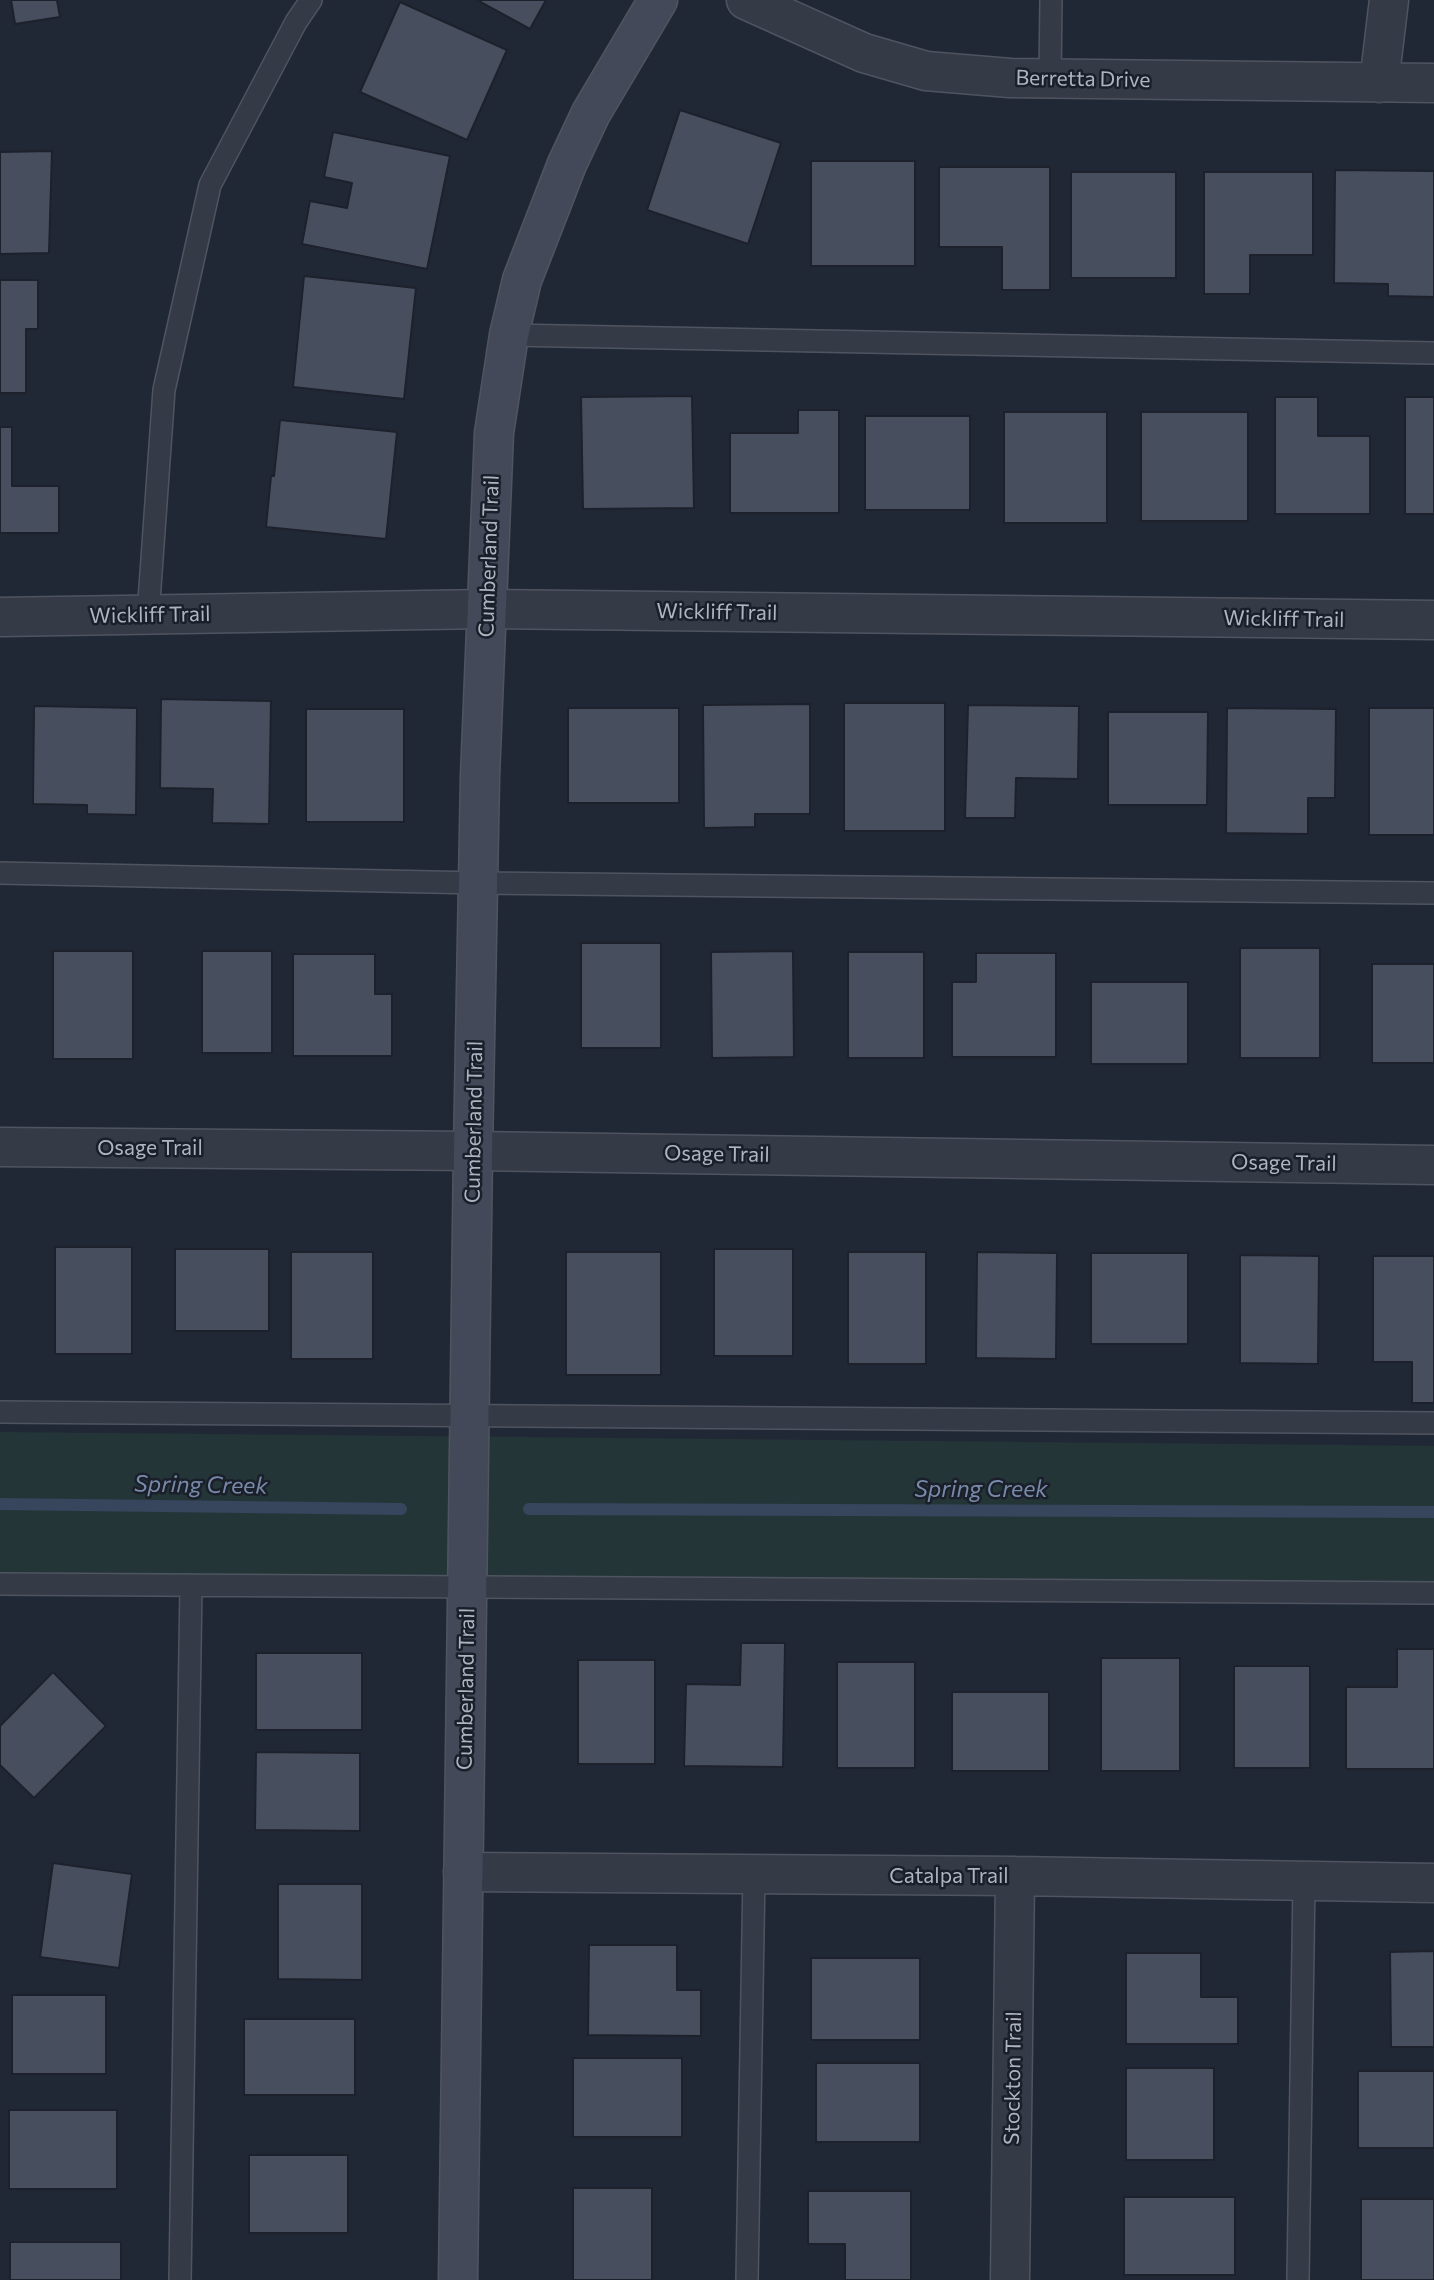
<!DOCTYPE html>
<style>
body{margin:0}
canvas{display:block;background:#212835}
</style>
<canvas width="1434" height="2280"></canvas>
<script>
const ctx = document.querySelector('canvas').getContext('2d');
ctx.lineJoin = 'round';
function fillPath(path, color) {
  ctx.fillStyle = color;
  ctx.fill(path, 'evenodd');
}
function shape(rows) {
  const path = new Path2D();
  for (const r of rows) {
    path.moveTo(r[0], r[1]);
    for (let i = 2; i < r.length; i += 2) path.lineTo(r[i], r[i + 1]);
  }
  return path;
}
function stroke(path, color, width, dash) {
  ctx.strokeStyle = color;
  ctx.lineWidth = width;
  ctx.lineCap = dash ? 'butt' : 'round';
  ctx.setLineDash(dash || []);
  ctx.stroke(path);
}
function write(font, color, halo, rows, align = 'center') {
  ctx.font = font + ' Commissioner,sans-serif';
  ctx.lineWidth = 5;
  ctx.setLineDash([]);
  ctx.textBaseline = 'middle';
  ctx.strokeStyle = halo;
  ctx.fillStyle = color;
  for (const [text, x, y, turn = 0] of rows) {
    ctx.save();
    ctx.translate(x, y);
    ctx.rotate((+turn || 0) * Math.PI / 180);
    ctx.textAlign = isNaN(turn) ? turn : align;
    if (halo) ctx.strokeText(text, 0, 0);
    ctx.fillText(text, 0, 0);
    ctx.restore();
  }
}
const green = shape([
 [0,1432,1434,1446,1434,1585,0,1577]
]);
const stream = shape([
 [0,1504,401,1509],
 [529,1509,1434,1512]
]);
const building = shape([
 [11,0,57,0,60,17,15,24,11,0],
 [477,0,546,0,530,29,477,0],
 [400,2,507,50,467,140,360,92,400,2],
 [680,110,781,143,748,244,647,210,680,110],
 [333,132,450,156,427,269,302,244,310,201,347,208,352,183,324,177,333,132],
 [52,151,49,253,0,254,0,152,52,151],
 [811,161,915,161,915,266,811,266,811,161],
 [939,167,1050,167,1050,290,1002,290,1002,247,939,247,939,167],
 [1335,170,1434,171,1434,297,1388,296,1388,284,1334,283,1335,170],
 [1071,172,1176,172,1176,278,1071,278,1071,172],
 [1204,172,1313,172,1313,255,1250,255,1250,294,1204,294,1204,172],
 [304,276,416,288,404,399,293,387,304,276],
 [0,280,38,280,38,329,26,329,26,393,0,393,0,280],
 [692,396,694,508,583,509,581,397,692,396],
 [1275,397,1318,397,1318,436,1370,436,1370,514,1275,514,1275,397],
 [1405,397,1434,397,1434,514,1405,514,1405,397],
 [798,410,839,410,839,513,730,513,730,433,798,433,798,410],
 [1004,412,1107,412,1107,523,1004,523,1004,412],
 [1141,412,1248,412,1248,521,1141,521,1141,412],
 [865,416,970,416,970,510,865,510,865,416],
 [280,420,397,432,386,539,266,527,271,476,274,476,280,420],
 [0,427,12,427,12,486,59,486,59,533,0,533,0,427],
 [161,699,271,701,269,824,212,823,213,789,160,788,161,699],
 [844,703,945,703,945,831,844,831,844,703],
 [810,704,810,814,755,814,755,827,704,828,703,705,810,704],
 [968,705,1079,706,1078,779,1016,778,1015,818,965,818,968,705],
 [34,706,137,708,136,815,87,814,87,805,33,804,34,706],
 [568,708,679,708,679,803,568,803,568,708],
 [1227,708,1336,709,1335,798,1308,798,1308,834,1226,833,1227,708],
 [1369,708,1434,708,1434,835,1369,835,1369,708],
 [306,709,404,709,404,822,306,822,306,709],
 [1108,712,1208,712,1207,805,1108,805,1108,712],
 [581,943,661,943,661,1048,581,1048,581,943],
 [1240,948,1320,948,1320,1058,1240,1058,1240,948],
 [53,951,133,951,133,1059,53,1059,53,951],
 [202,951,272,951,272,1053,202,1053,202,951],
 [793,951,794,1057,712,1058,711,952,793,951],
 [848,952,924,952,924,1058,848,1058,848,952],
 [976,953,1056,953,1056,1057,952,1057,952,982,976,982,976,953],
 [293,954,375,954,375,994,392,994,392,1056,293,1056,293,954],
 [1372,964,1434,964,1434,1063,1372,1063,1372,964],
 [1091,982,1188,982,1188,1064,1091,1064,1091,982],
 [55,1247,132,1247,132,1354,55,1354,55,1247],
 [175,1249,269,1249,269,1331,175,1331,175,1249],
 [714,1249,793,1249,793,1356,714,1356,714,1249],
 [291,1252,373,1252,373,1359,291,1359,291,1252],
 [566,1252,661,1252,661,1375,566,1375,566,1252],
 [848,1252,926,1252,926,1364,848,1364,848,1252],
 [977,1252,1057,1253,1056,1359,976,1358,977,1252],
 [1091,1253,1188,1253,1188,1344,1091,1344,1091,1253],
 [1240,1255,1319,1256,1318,1364,1240,1363,1240,1255],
 [1373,1256,1434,1256,1434,1403,1412,1403,1412,1362,1373,1362,1373,1256],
 [741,1643,785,1643,783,1767,684,1766,686,1684,740,1685,741,1643],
 [1397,1649,1434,1649,1434,1769,1346,1769,1346,1687,1397,1687,1397,1649],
 [256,1653,362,1653,362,1730,256,1730,256,1653],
 [1101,1658,1180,1658,1180,1771,1101,1771,1101,1658],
 [578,1660,655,1660,655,1764,578,1764,578,1660],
 [837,1662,915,1662,915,1768,837,1768,837,1662],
 [1234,1666,1310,1666,1310,1768,1234,1768,1234,1666],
 [53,1672,106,1726,34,1798,0,1765,0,1726,53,1672],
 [952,1692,1049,1692,1049,1771,952,1771,952,1692],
 [256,1752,360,1753,360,1831,255,1830,256,1752],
 [53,1863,132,1874,119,1968,40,1957,53,1863],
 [278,1884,362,1884,362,1980,278,1979,278,1884],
 [589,1945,677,1945,677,1990,701,1990,701,2036,588,2035,589,1945],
 [1434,1951,1434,2047,1391,2047,1390,1952,1434,1951],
 [1126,1953,1201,1953,1201,1997,1238,1997,1238,2044,1126,2044,1126,1953],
 [811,1958,920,1958,920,2040,811,2040,811,1958],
 [12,1995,106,1995,106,2074,12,2074,12,1995],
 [244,2019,355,2019,355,2095,244,2095,244,2019],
 [573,2058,682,2058,682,2137,573,2137,573,2058],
 [816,2063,920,2063,920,2142,816,2142,816,2063],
 [1126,2068,1214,2068,1214,2160,1126,2160,1126,2068],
 [1358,2071,1434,2071,1434,2148,1358,2148,1358,2071],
 [9,2110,117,2110,117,2189,9,2189,9,2110],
 [249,2155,348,2155,348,2233,249,2233,249,2155],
 [573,2188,652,2188,652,2280,573,2280,573,2188],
 [808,2191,911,2191,911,2280,845,2280,845,2244,808,2244,808,2191],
 [1124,2197,1235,2197,1235,2275,1124,2275,1124,2197],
 [1361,2199,1434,2199,1434,2280,1361,2280,1361,2199],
 [10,2242,121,2242,121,2280,10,2280,10,2242]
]);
const lane = shape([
 [1050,79,1051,0],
 [509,335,1434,353],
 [148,615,164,390,210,185,296,22,311,0],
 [0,873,479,883,1434,893],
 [0,1412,1434,1423],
 [0,1584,1434,1593],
 [180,2280,191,1585],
 [747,2280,754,1874],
 [1298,2280,1304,1881]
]);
const street = shape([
 [746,0,864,53,926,71,1010,78,1434,83],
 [1379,83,1389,0],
 [0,617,487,609,1434,620],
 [0,1147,473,1151,1434,1165],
 [463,1872,1015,1876,1434,1883],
 [1010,2280,1015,1876]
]);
const secondary = shape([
 [458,2280,473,1151,480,776,494,433,509,335,522,280,567,164,591,113,658,0]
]);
const streetNames = [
 ["Berretta Drive",1083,79,1],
 ["Cumberland Trail",489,556,-88],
 ["Wickliff Trail",717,612,1],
 ["Wickliff Trail",150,615,-1],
 ["Wickliff Trail",1284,619,1],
 ["Cumberland Trail",474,1122,-89],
 ["Osage Trail",150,1148],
 ["Osage Trail",717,1154,1],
 ["Osage Trail",1284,1163,1],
 ["Cumberland Trail",466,1689,-89],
 ["Catalpa Trail",949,1876],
 ["Stockton Trail",1013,2078,-89]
];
const waterNames = [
 ["Spring Creek",201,1485,1],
 ["Spring Creek",981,1489]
];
fillPath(green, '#243537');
stroke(stream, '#37455d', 12);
fillPath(building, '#474f5f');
stroke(building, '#1c212c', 2);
stroke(lane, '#4f5560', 24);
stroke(street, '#4f5560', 41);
stroke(secondary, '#4f5560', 41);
stroke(lane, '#343a46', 21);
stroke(street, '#343a46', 38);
stroke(secondary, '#434958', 38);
write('21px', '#aeb5c2', '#1a1f2a', streetNames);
write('italic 23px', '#788aa9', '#1a1f2a', waterNames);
</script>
